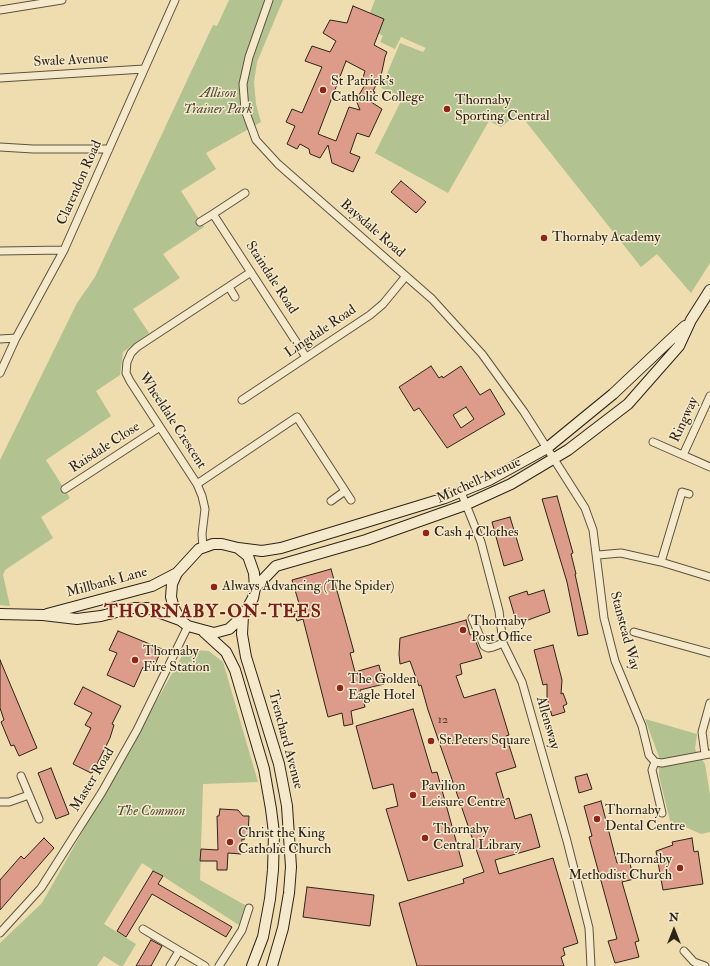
<!DOCTYPE html>
<style>
body{margin:0}
#map{position:relative;width:710px;height:966px;overflow:hidden;background:#efddaf;font-family:"IM FELL Double Pica",serif}
canvas{display:block}
.north{position:absolute;left:654px;top:910px;width:40px;height:40px;-webkit-text-stroke:3px #f5e9cb;paint-order:stroke;rotate:0deg;font-size:11px;font-weight:700;line-height:16px;text-align:center;color:#2c241a}
.north::after{content:'';display:block;margin:auto;width:14px;height:18px;background:#2c241a;clip-path:polygon(50% 0,100% 100%,50% 72%,0 100%)}
</style>
<div id="map">
<canvas width="710" height="966"></canvas>
<div class="north">N</div>
</div>
<script>
const ctx = document.querySelector('canvas').getContext('2d');
ctx.lineJoin = 'round';
function fillPath(path, color) {
  ctx.fillStyle = color;
  ctx.fill(path, 'evenodd');
}
function shape(rows) {
  const path = new Path2D();
  for (const r of rows) {
    path.moveTo(r[0], r[1]);
    for (let i = 2; i < r.length; i += 2) path.lineTo(r[i], r[i + 1]);
  }
  return path;
}
function stroke(path, color, width, dash) {
  ctx.strokeStyle = color;
  ctx.lineWidth = width;
  ctx.lineCap = dash ? 'butt' : 'round';
  ctx.setLineDash(dash || []);
  ctx.stroke(path);
}
function write(font, color, halo, rows, align = 'center') {
  ctx.font = font + ' "IM FELL Double Pica",serif';
  ctx.lineWidth = 3;
  ctx.setLineDash([]);
  ctx.textBaseline = 'middle';
  ctx.strokeStyle = halo;
  ctx.fillStyle = color;
  for (const [text, x, y, turn = 0] of rows) {
    ctx.save();
    ctx.translate(x, y);
    ctx.rotate((+turn || 0) * Math.PI / 180);
    ctx.textAlign = isNaN(turn) ? turn : align;
    if (halo) ctx.strokeText(text, 0, 0);
    ctx.fillText(text, 0, 0);
    ctx.restore();
  }
}
const green = shape([
 [229,0,283,0,257,62,254,82,256,104,261,122,206,153,216,169,181,191,204,227,163,254,180,278,133,309,149,333,123,352,120,375,96,391,111,416,46,460,70,498,41,517,53,538,5,570,3,575,10,606,0,605,0,460,77,303,95,277,213,25,217,26],
 [375,0,710,0,710,263,691,293,657,254,641,267,519,113,501,127,489,121,448,193,375,153,403,97,381,88,400,43,423,52,426,48,401,37,395,49,380,42,383,36,378,33,384,19,370,13],
 [195,650,209,651,223,662,258,782,203,784,200,880,245,905,239,925,142,863,104,924,136,944,123,966,120,966,104,956,97,966,0,966,0,943,42,903,182,656],
 [645,719,697,734,695,749,705,764,710,795,710,832,701,834,681,825,671,825,659,776,659,757]
]);
const building = shape([
 [353,6,384,19,374,45,387,52,385,57,381,76,373,91,375,92,371,102,382,109,369,137,357,133,350,153,360,157,353,172,332,163,328,145,320,158,310,154,309,149,300,144,297,149,287,144,295,126,286,122,292,109,302,113,322,67,305,61,312,46,330,52,336,41,323,33,330,20,347,23,353,6],
 [346,61,365,71,362,81,366,83,356,100,360,110,349,107,336,141,318,134,346,61],
 [401,181,426,202,416,213,391,192,401,181],
 [431,366,439,378,442,376,443,378,461,366,480,395,490,389,505,414,447,448,419,408,414,411,399,387,431,366],
 [466,407,474,419,461,428,453,415,466,407],
 [557,496,573,553,571,554,576,574,575,574,588,634,578,636,567,582,542,499,557,496],
 [510,517,523,560,504,566,492,522,510,517],
 [331,569,354,652,350,653,355,672,379,665,384,684,360,690,365,707,351,711,353,724,344,726,342,713,328,717,303,619,297,621,294,612,301,610,292,580,331,569],
 [544,590,550,612,517,624,509,597,527,591,528,595,544,590],
 [466,620,470,635,473,634,482,658,460,664,462,674,456,676,464,698,495,689,509,735,506,736,516,767,496,773,504,800,509,798,515,819,531,814,540,847,495,860,499,874,553,858,578,943,563,948,565,955,561,957,564,966,417,966,399,903,464,883,463,879,484,872,428,710,421,685,419,686,410,661,400,664,399,654,400,638,466,620],
 [118,631,162,649,152,671,143,667,134,687,107,675,117,653,109,650,118,631],
 [553,645,562,680,561,694,563,693,567,704,563,706,565,712,552,716,547,698,547,684,543,685,534,650,553,645],
 [0,660,37,748,19,756,14,745,11,746,1,722,4,720,0,708,0,660],
 [83,687,121,706,112,724,114,725,110,738,93,772,91,773,73,764,91,728,85,725,92,713,74,704,83,687],
 [413,709,432,773,437,772,463,866,408,881,386,809,398,806,393,784,373,789,356,726,413,709],
 [51,768,69,814,56,819,38,773,51,768],
 [587,774,592,789,579,793,575,777,587,774],
 [601,801,617,863,629,860,634,879,622,882,639,941,635,942,639,957,615,963,608,941,617,939,589,837,592,836,584,806,601,801],
 [220,809,238,810,243,816,249,816,248,835,245,835,244,840,242,839,241,854,228,853,227,870,217,870,217,861,200,861,201,849,218,850,217,816,219,816,220,809],
 [44,838,54,848,0,910,0,880,21,856,24,859,44,838],
 [692,838,694,852,698,851,703,884,663,890,656,851,673,845,672,842,692,838],
 [153,871,163,876,158,884,232,927,226,937,152,894,126,937,117,931,153,871],
 [307,887,374,895,370,926,303,917,307,887],
 [151,940,162,946,151,966,136,966,151,940]
]);
const street = shape([
 [269,0,249,57,243,84,245,110,256,140,278,164,432,299,482,354,524,412,585,508,593,530,604,618,615,661,642,726,649,755,655,762],
 [0,10,62,0],
 [0,78,144,69],
 [0,147,33,149,109,149],
 [245,193,213,214,306,357],
 [200,222,213,214],
 [0,251,64,250],
 [229,287,235,297],
 [0,339,16,338],
 [0,373,16,338,64,250,175,0],
 [242,400,370,315,383,304,406,276],
 [653,442,710,467],
 [683,455,710,396],
 [197,484,297,417,351,500],
 [65,489,160,427],
 [461,492,481,542,499,611,503,643,522,682,567,841,589,928,591,966],
 [331,501,345,491],
 [203,548,202,534,205,509,202,496,197,484,130,381,126,373,127,362,131,353,137,347,251,272],
 [598,555,621,553,661,562,710,577],
 [661,562,682,492,689,494],
 [472,618,484,646,488,648,493,647,503,643],
 [634,632,710,653],
 [705,754,702,732,710,703],
 [655,762,662,763,710,754],
 [655,762,652,770,662,813],
 [21,776,39,819],
 [0,802,9,802,29,795],
 [143,929,205,966],
 [0,933,41,888,102,792,137,730,188,626],
 [684,951,694,962,705,966],
 [170,966,179,951],
 [219,966,242,930,249,908]
]);
const secondary = shape([
 [238,548,262,551,281,548,445,498,489,480,547,448,613,394,685,326],
 [255,588,254,573,248,556,238,548,222,544,213,544,199,549,177,573,172,584,171,597,174,608,180,620,188,626,214,633,229,629,243,616,253,598,255,588,276,566,366,540,465,505,511,484,568,450,628,404,679,346,691,320,710,290],
 [0,614,43,615,77,619,101,616,132,608,147,608,180,620],
 [47,614,152,586,177,573],
 [243,616,242,634,246,657,279,764,287,806,291,867,289,893,283,928,272,966],
 [204,632,226,652,235,670,264,769,271,809,274,833,273,870,270,899,263,937,252,966]
]);
const markers = [
 [323,90,4,"#8f2418"],
 [447,109,4,"#8f2418"],
 [544,238,4,"#8f2418"],
 [426,533,4,"#8f2418"],
 [214,587,4,"#8f2418"],
 [463,630,4,"#8f2418"],
 [135,660,4,"#8f2418"],
 [340,688,4,"#8f2418"],
 [431,741,4,"#8f2418"],
 [413,795,4,"#8f2418"],
 [597,819,4,"#8f2418"],
 [425,838,4,"#8f2418"],
 [230,842,4,"#8f2418"],
 [680,868,4,"#8f2418"]
];
const numberNames = [
 ["12",443,720]
];
const streetNames = [
 ["Swale Avenue",71,61,-3],
 ["Clarendon Road",80,183,-66],
 ["Baysdale Road",372,229,41],
 ["Staindale Road",271,278,57],
 ["Lingdale Road",321,332,-34],
 ["Ringway",685,420,-65],
 ["Wheeldale Crescent",172,421,57],
 ["Raisdale Close",105,448,-33],
 ["Mitchell Avenue",479,481,-25],
 ["Millbank Lane",107,583,-15],
 ["Stanstead Way",624,631,75],
 ["Allensway",547,723,74],
 ["Trenchard Avenue",285,740,75],
 ["Master Road",93,780,-59]
];
const poiNames = [
 ["St Patrick's",331,82],
 ["Catholic College",331,98],
 ["Thornaby",455,101],
 ["Sporting Central",455,117],
 ["Thornaby Academy",552,238],
 ["Cash 4 Clothes",434,533],
 ["Always Advancing (The Spider)",222,587],
 ["Thornaby",471,622],
 ["Post Office",471,638],
 ["Thornaby",143,652],
 ["Fire Station",143,668],
 ["The Golden",348,680],
 ["Eagle Hotel",348,696],
 ["St.Peters Square",439,741],
 ["Pavilion",421,787],
 ["Leisure Centre",421,803],
 ["Thornaby",605,811],
 ["Dental Centre",605,827],
 ["Thornaby",433,830],
 ["Central Library",433,846],
 ["Christ the King",238,834],
 ["Catholic Church",238,850],
 ["Thornaby",672,860,"right"],
 ["Methodist Church",672,876,"right"]
];
const parkNames = [
 ["Allison",218,94],
 ["Trainer Park",218,110],
 ["The Common",151,812]
];
const districtNames = [
 ["THORNABY-ON-TEES",213,613]
];
fillPath(green, '#b2c290');
fillPath(building, '#dd9b89');
stroke(building, '#2c241a', 1);
stroke(street, '#5d523f', 9);
stroke(secondary, '#2c241a', 12);
stroke(street, '#f5e9cb', 7);
stroke(secondary, '#f5e9cb', 10);
for (const [x, y, r, color] of markers) {
  const dot = new Path2D();
  dot.arc(x, y, r, 0, 2 * Math.PI);
  ctx.fillStyle = color;
  ctx.fill(dot);
  stroke(dot, '#f5e9cb', 1.5);
}
write('12px', '#584236', null, numberNames);
write('14px', '#2c241a', '#f5e9cb', streetNames);
write('14px', '#2c241a', '#f5e9cb', poiNames, 'left');
write('italic 14px', '#4e4c38', '#f5e9cb', parkNames);
ctx.letterSpacing = '1px';
write('bold 18px', '#7a1f14', '#f5e9cb', districtNames);
ctx.letterSpacing = '0px';
</script>
